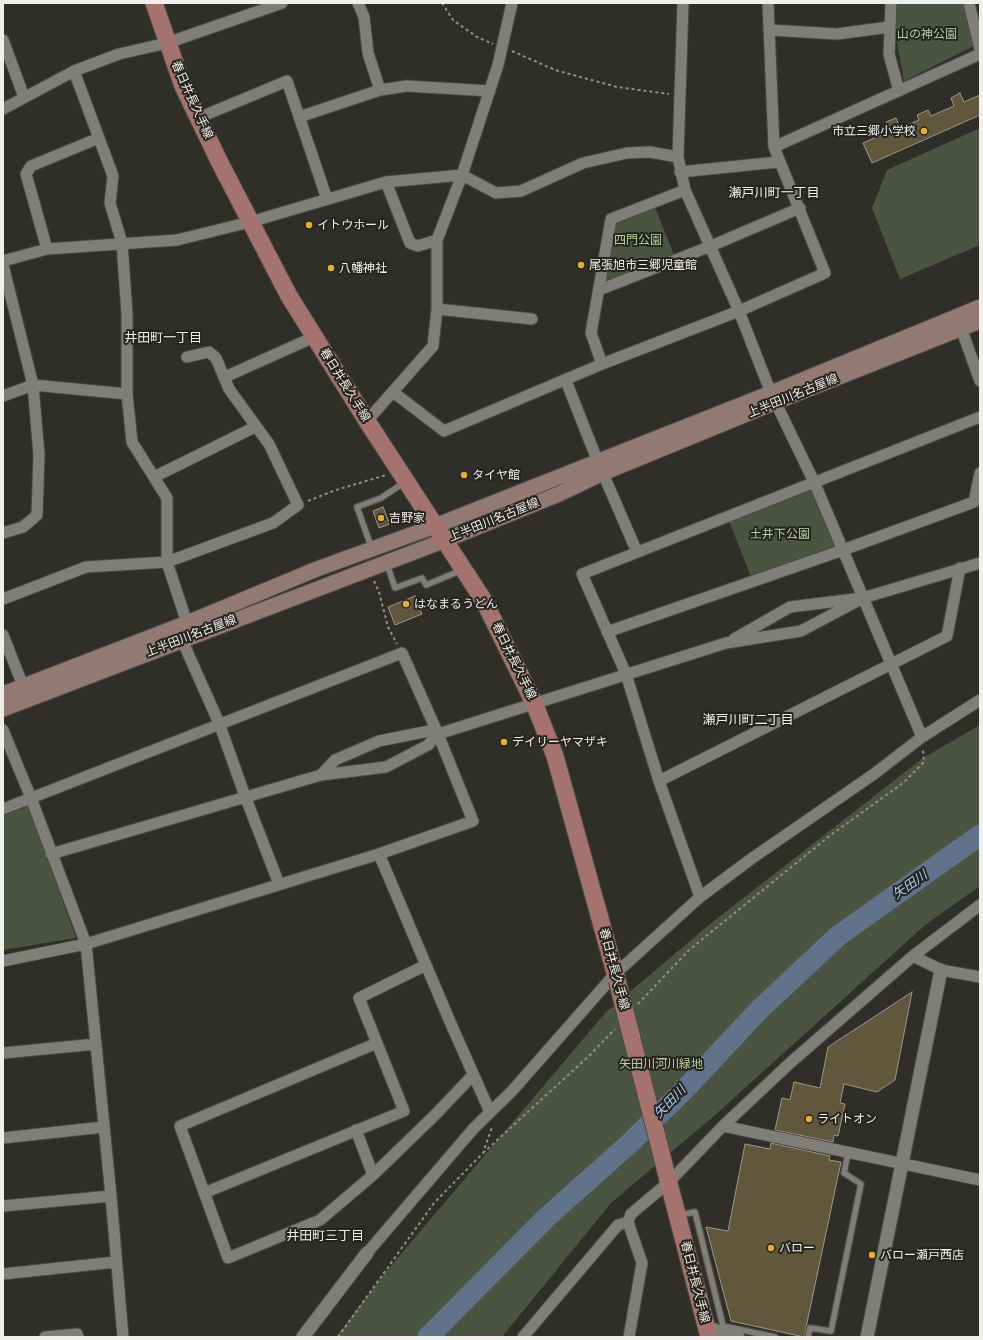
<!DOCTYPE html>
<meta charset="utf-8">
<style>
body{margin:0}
#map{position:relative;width:983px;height:1340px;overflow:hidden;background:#302e28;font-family:Raleway,sans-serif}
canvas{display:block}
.frame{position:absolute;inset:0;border:4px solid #f1efec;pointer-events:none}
</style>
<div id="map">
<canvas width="983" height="1340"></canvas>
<div class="frame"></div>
</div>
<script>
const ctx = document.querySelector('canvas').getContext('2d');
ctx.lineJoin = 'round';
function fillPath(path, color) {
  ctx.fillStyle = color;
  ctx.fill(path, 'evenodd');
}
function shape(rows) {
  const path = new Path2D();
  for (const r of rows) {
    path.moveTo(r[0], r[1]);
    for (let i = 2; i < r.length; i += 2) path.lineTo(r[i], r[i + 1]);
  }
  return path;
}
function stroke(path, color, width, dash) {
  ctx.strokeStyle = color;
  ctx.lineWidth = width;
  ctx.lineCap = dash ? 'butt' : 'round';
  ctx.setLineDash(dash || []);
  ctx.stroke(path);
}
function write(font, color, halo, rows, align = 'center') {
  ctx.font = font + ' Raleway,"Noto Sans JP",sans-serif';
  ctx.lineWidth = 4;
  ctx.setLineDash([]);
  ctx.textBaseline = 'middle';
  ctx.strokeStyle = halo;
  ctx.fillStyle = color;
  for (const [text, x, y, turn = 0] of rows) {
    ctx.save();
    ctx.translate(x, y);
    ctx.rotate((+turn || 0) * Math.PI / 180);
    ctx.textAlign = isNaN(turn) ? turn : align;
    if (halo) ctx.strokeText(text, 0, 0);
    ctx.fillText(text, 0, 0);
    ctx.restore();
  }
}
const green = shape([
 [896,3,964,3,976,45,904,81,894,26],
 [980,128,980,245,900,279,872,208,887,170],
 [655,207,674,255,604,282,614,221],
 [812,490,836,547,751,577,729,521],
 [980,725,980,886,924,926,714,1116,611,1203,502,1337,336,1337,384,1274,606,1012,710,924,923,758],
 [28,805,76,938,3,950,3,816]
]);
const river = shape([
 [428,1337,547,1217,630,1143,686,1088,760,1009,838,936,980,835]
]);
const building = shape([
 [960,93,964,102,980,95,980,115,872,163,863,143,890,131,886,122,896,118,900,128,919,120,917,115,928,110,931,116,954,106,951,98,960,93],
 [383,507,390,524,379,528,373,511,383,507],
 [415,596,422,614,395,625,388,607,415,596],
 [912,992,895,1080,877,1092,844,1084,840,1103,845,1104,838,1136,834,1135,833,1142,775,1130,782,1098,790,1100,794,1082,820,1088,828,1047,912,992],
 [771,1143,830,1156,829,1160,841,1162,804,1337,731,1321,706,1227,728,1231,745,1144,770,1149,771,1143]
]);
const path = shape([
 [442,3,453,20,477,37,493,44],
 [512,51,555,70,617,87,669,94],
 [308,501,333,491,386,475],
 [374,581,379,592,388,627,397,644],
 [638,1004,689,950,832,834,903,783,924,762,923,750],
 [483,1153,589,1056,615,1029],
 [338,1337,434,1203,483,1153,492,1127]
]);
const service = shape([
 [372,549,357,507,381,498,405,482],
 [387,564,395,588,422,578,426,585,462,570],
 [680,1215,695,1212,723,1326,775,1337],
 [808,1337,810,1328,831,1331,861,1184,844,1173,848,1153]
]);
const minor = shape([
 [358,3,364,17,368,53,380,90],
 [683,3,678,157,685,190,739,311,771,393,815,484,922,737],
 [891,3,889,54,899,91],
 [969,3,980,49],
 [769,30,837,34,889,27],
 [3,40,24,97],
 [74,71,113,176,110,203,122,243,127,314,127,394,132,442,167,498,167,562,187,623],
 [3,109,74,71,119,54,167,43,282,3],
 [299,117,380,90,407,86,490,91],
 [198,118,287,81,327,199],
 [774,147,980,54],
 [680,172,778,162],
 [386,182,410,243,418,246,437,240],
 [47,249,26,174,31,166,99,138],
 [3,261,47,249,177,240,250,222,386,182,462,175,496,193,521,191,583,163,627,153,650,152,678,157],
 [3,265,33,385,39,455,37,515,23,527,3,533],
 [599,290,711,246,800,208],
 [437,309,532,319],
 [961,328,980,381],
 [602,364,591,333,611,219,685,190],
 [225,377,314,337],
 [566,381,598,462,637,552],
 [393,392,444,431,602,364,739,311,825,273,774,147,768,3],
 [3,396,33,385,127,394],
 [367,421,433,346,437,309,437,240,462,175,498,65,512,3],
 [154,477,255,427],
 [3,599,86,567,167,562,273,523,298,505,269,444,229,389,216,358,209,352,187,357],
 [607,632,843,550,974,502,980,473],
 [3,635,23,686],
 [734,639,790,607,863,598,980,563],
 [182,640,219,723,245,796,279,884],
 [3,730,31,798,86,944,111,1196,123,1337],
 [321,775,335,760,379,741,429,731,438,734],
 [659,781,947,636,960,568],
 [3,809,402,653,438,734,473,821,379,854,86,944,3,961],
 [51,854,321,775,386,767,428,745,438,734,726,643,801,631,863,598],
 [379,854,451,1024,490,1112],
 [700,897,659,781,626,674,582,574,980,417],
 [913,956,941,970,980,977],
 [3,1053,96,1044],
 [723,1126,980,1180],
 [356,1130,373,1175,320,1220,228,1258,180,1126,377,1043],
 [3,1138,104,1127],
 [373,1175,436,1114,473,1075],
 [204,1193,404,1111,359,998,426,965],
 [3,1206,111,1196],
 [628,1222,642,1263,629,1337],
 [367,1253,474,1128,512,1091,615,974,700,897,751,859,874,774,922,737,980,700],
 [3,1274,116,1262],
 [706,1326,739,1337],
 [45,1337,77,1334,78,1337],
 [523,1337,618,1225,628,1222,631,1214,669,1182,723,1126,790,1063,913,956,980,905]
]);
const tertiary = shape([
 [303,1337,367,1253],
 [867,1337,941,970]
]);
const secondary = shape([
 [3,694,187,623,317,569,435,526,771,393,980,307],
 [3,709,443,541,559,494,603,473,776,402,980,321]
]);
const primary = shape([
 [154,3,183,86,219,161,289,296,367,421,484,601,534,703,555,756,617,980],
 [666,1172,709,1337]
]);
const primaryBridge = shape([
 [617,980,666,1172]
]);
const markers = [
 [924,131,4,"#e5ad35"],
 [309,225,4,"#e5ad35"],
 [581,265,4,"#e5ad35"],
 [331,268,4,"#e5ad35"],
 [464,475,4,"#e5ad35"],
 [381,518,4,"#e5ad35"],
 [406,604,4,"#e5ad35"],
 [504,742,4,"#e5ad35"],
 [809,1119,4,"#e5ad35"],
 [771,1248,4,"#e5ad35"],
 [872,1255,4,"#e5ad35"]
];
const parkNames = [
 ["山の神公園",927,34],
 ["四門公園",638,240],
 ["土井下公園",780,534],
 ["矢田川河川緑地",661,1064]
];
const streetNames = [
 ["春日井長久手線",192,100,66],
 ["春日井長久手線",345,385,58],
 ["上半田川名古屋線",793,396,-22],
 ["上半田川名古屋線",494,520,-22],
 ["上半田川名古屋線",191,636,-21],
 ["春日井長久手線",514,661,64],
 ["春日井長久手線",614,969,75],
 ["春日井長久手線",695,1282,76]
];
const poiNames = [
 ["市立三郷小学校",916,131,"right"],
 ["イトウホール",317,225],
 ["尾張旭市三郷児童館",589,265],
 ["八幡神社",339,268],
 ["タイヤ館",472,475],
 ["吉野家",389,518],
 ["はなまるうどん",414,604],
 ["デイリーヤマザキ",512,742],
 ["ライトオン",817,1119],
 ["バロー",779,1248],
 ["バロー瀬戸西店",880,1255]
];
const neighbourhoodNames = [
 ["瀬戸川町一丁目",774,193],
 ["井田町一丁目",163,338],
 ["瀬戸川町二丁目",748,720],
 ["井田町三丁目",325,1236]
];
const waterNames = [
 ["矢田川",910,885,-35],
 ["矢田川",670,1102,-46]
];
fillPath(green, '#4b5441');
stroke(river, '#61738b', 21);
fillPath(building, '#61573c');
stroke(building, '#999790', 1);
stroke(service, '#4c4a46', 8);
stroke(minor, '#4c4a46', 13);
stroke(tertiary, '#4c4a46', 15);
stroke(secondary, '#4c4a46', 17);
stroke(primary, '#4c4a46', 19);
stroke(path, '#918f8b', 2, [3, 3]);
stroke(service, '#807e78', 5.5);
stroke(minor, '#807e78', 11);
stroke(tertiary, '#807e78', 13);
stroke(secondary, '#927973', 15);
stroke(primary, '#a4736d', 17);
stroke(primaryBridge, '#4c4a46', 19, []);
stroke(primaryBridge, '#a4736d', 17);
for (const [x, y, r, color] of markers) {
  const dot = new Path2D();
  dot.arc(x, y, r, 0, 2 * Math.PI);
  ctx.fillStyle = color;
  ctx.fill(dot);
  stroke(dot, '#26241f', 1.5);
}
write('12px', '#b8d09d', '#26241f', parkNames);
write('12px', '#f1efec', '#26241f', streetNames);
write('12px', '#f1efec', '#26241f', poiNames, 'left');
write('13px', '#f1efec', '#26241f', neighbourhoodNames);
write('italic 13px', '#a8cbf7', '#26241f', waterNames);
</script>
